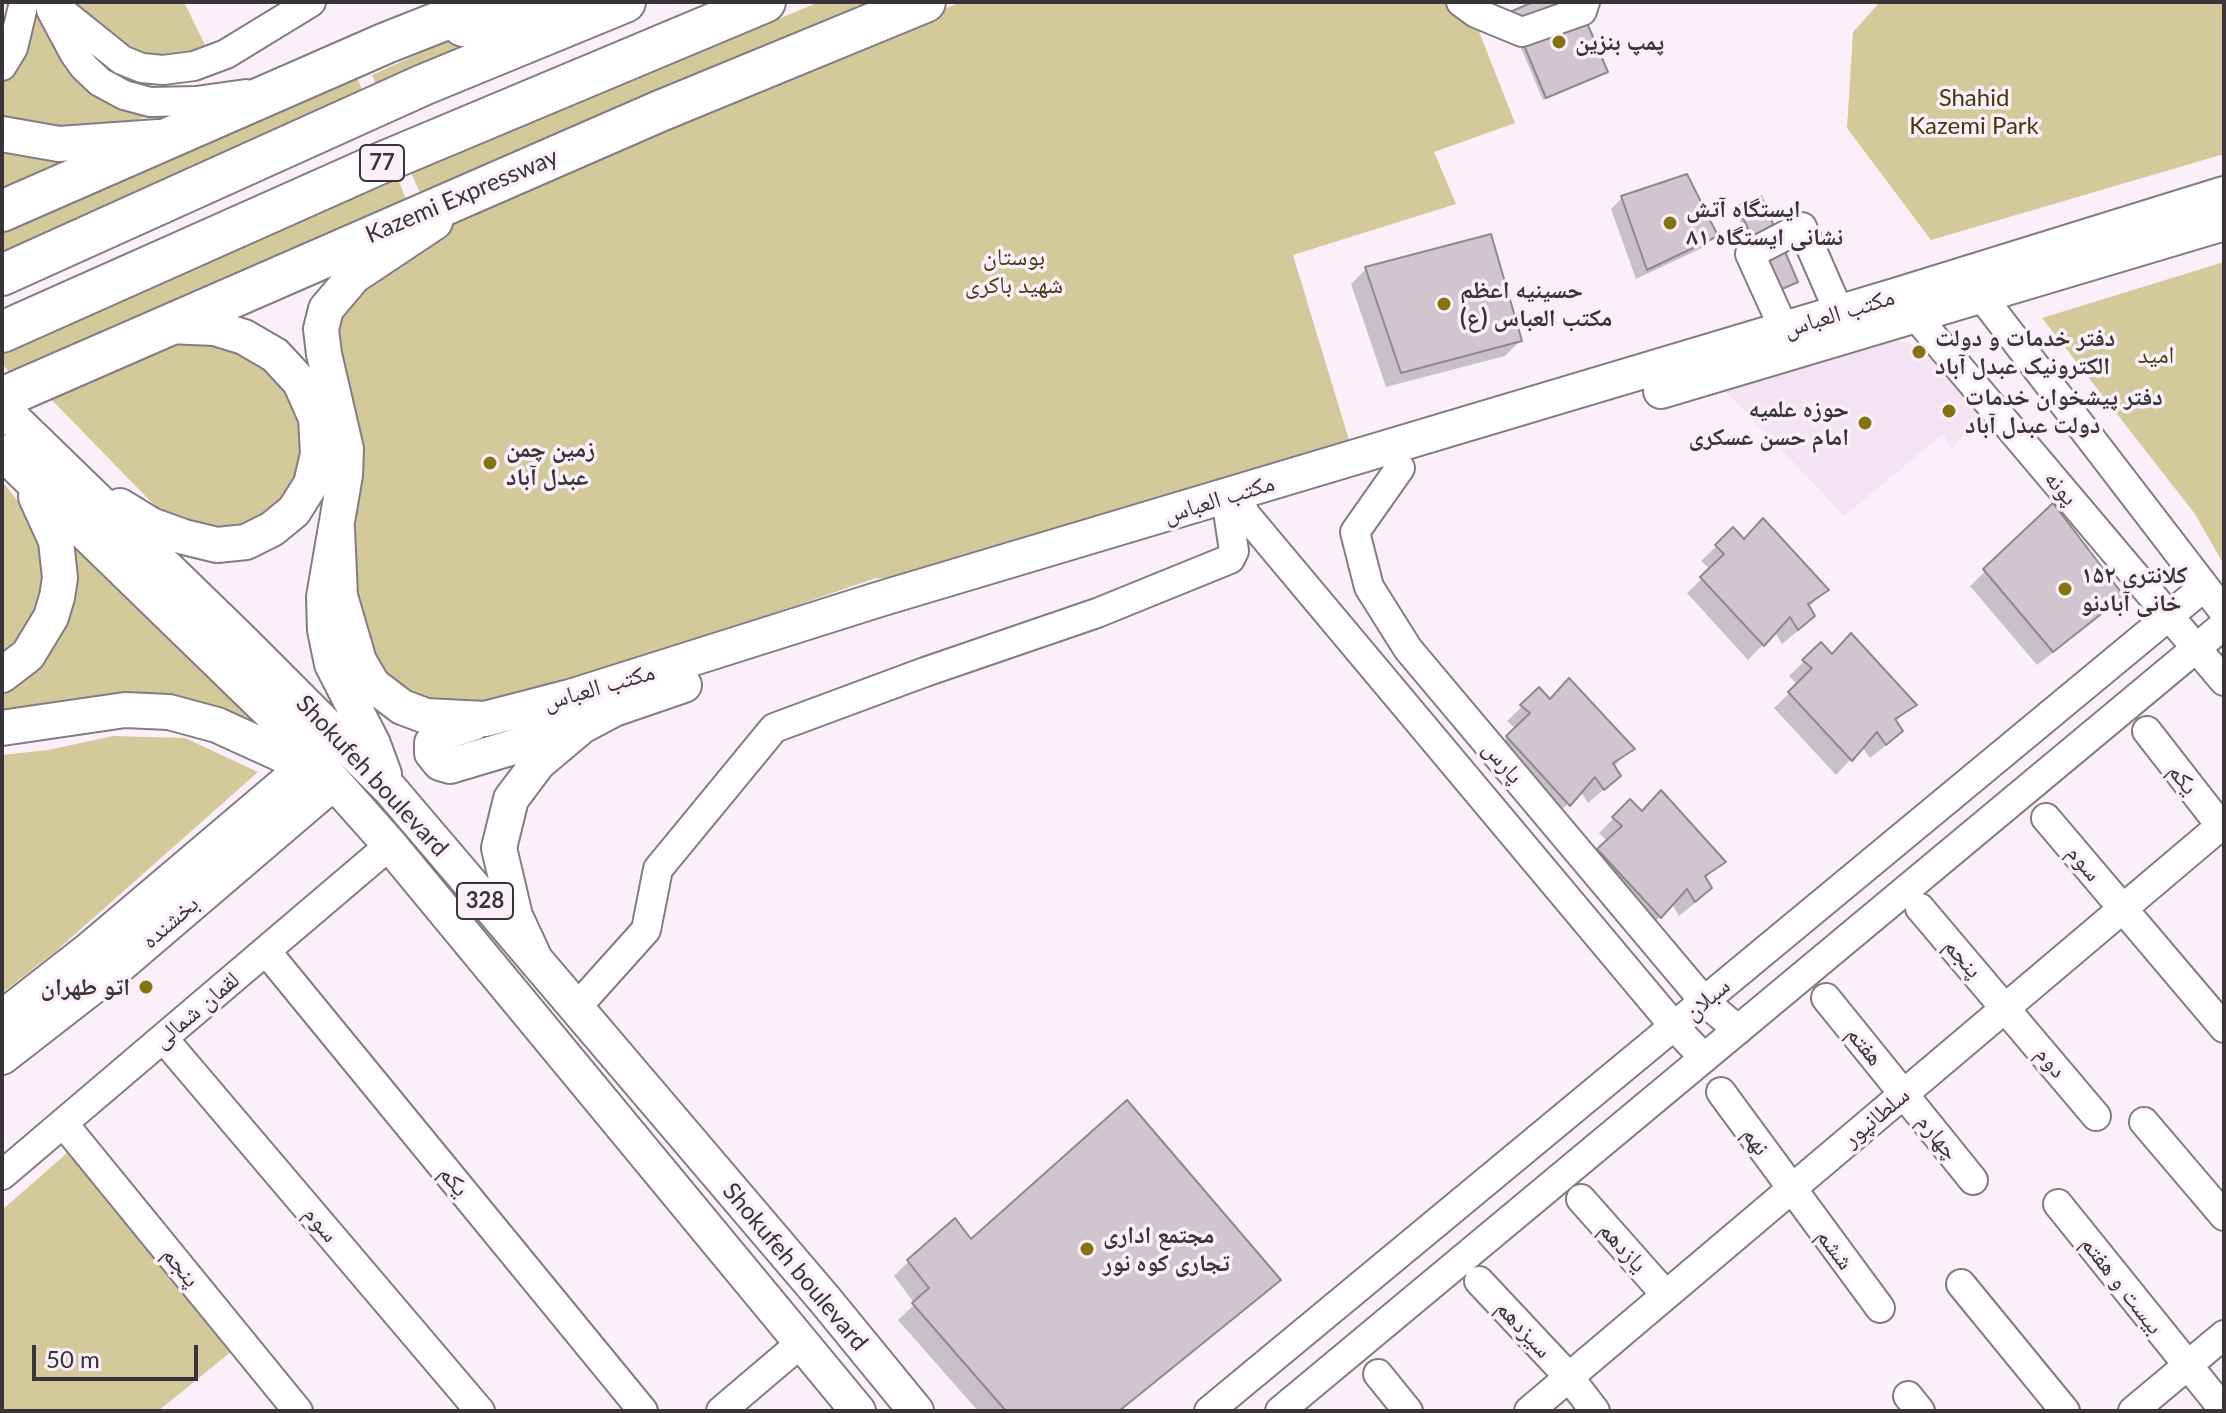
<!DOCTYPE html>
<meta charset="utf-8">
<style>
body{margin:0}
#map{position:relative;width:2226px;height:1413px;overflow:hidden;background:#fbf0fa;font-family:Lato,sans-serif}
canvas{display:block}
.frame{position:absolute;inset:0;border:4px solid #393438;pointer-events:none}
.scale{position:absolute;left:32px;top:1345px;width:166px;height:36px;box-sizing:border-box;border:4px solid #393438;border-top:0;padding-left:10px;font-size:24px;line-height:28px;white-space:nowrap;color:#393438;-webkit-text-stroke:6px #fbf0fa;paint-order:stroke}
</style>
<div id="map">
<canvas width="2226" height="1413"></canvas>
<div class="frame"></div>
<div class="scale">50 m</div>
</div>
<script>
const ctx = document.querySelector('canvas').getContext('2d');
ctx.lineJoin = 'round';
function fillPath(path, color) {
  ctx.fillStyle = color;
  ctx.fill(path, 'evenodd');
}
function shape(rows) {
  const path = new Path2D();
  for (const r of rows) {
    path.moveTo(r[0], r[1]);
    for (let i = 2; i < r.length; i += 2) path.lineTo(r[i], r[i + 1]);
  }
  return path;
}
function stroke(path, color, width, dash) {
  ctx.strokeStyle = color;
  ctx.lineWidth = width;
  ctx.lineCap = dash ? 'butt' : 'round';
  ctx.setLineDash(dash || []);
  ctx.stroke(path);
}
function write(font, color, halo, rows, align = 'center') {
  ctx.font = font + ' Lato,"Noto Naskh Arabic",sans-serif';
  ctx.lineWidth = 7;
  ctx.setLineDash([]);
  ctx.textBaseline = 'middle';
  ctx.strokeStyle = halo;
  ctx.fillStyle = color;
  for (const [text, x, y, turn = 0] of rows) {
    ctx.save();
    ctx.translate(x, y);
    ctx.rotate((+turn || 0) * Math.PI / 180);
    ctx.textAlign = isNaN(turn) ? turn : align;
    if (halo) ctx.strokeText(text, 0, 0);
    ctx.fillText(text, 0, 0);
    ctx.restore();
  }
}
const built = shape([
 [1877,335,1920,347,1981,412,1952,450,1943,434,1844,516,1718,383]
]);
const green = shape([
 [37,2,52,37,166,112,89,132,2,125,2,80,9,74],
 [68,2,184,2,216,67,174,81,134,86,101,65,82,38],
 [819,2,886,2,421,195,411,173],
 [961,2,1446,2,1478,29,1515,123,1434,152,1456,204,1293,255,1352,450,916,581,876,578,763,617,752,629,485,706,458,708,387,686,352,613,329,320,422,238,588,156],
 [1880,2,2224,2,2224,154,1931,240,1847,128,1853,32],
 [536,8,380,94,372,75,456,37],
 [355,72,363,93,2,256,2,227],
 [2,144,114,148,2,196],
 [398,179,407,202,15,378,2,364,2,354],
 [2224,262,2224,562,2223,563,2195,514,2042,318],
 [185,336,252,355,298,404,306,442,299,480,261,523,210,532,161,512,48,396],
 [2,481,38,527,45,560,42,603,26,635,2,661],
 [59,522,294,749,242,720,2,718,2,689,29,668],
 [113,736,185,738,258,772,56,951,2,993,2,755,48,750],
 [74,1147,237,1347,158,1411,2,1411,2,1210]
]);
const shadow = shape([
 [1538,2,1606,71,1543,100,1508,17],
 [1622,198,1716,236,1704,247,1636,279,1611,209],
 [1739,208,1795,282,1792,285,1772,294,1736,211],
 [1366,269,1520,341,1505,356,1386,387,1351,284],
 [2053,506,2121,596,2106,611,2037,665,1970,586],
 [1733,530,1744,541,1827,590,1808,608,1813,616,1798,631,1782,644,1775,632,1748,660,1687,593,1711,570,1701,561],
 [1821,645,1831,656,1914,705,1895,722,1900,730,1885,746,1870,758,1862,747,1836,775,1774,708,1798,685,1789,676],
 [1539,690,1549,701,1632,749,1613,767,1618,775,1603,790,1588,803,1580,791,1553,819,1492,753,1516,729,1507,721],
 [1630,802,1641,813,1724,862,1704,879,1710,888,1695,903,1679,916,1672,904,1645,932,1584,865,1608,842,1599,833],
 [971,1242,1278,1280,1120,1411,978,1411,898,1320,915,1304,894,1276,909,1261]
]);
const building = shape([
 [1533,2,1578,2,1608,72,1546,98,1510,12,1533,2],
 [1687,174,1718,236,1647,270,1621,196,1687,174],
 [1761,196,1798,282,1775,292,1738,206,1761,196],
 [1491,234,1522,341,1401,373,1365,267,1491,234],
 [2053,503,2124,596,2053,652,1983,569,2053,503],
 [1763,518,1829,590,1808,604,1815,616,1798,630,1790,617,1764,646,1700,577,1724,554,1715,545,1733,527,1744,539,1763,518],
 [1851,633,1917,705,1895,719,1903,731,1886,745,1877,732,1852,761,1788,692,1812,668,1802,660,1821,642,1832,654,1851,633],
 [1569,678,1635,749,1613,763,1621,776,1604,790,1595,777,1570,806,1506,736,1530,713,1520,705,1539,687,1550,699,1569,678],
 [1661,790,1726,862,1705,876,1712,888,1695,902,1687,889,1661,918,1597,849,1622,826,1612,817,1630,799,1642,811,1661,790],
 [1127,1100,1281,1280,1119,1411,1006,1411,912,1303,929,1288,907,1260,955,1218,971,1239,1127,1100]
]);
const minor = shape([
 [50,2,122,60,142,68,163,70,194,66,226,54,311,2],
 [1461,2,1476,13,1522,32,1582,11,1585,2],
 [51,10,74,53,84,67,100,82,124,95,150,102,196,101,246,94],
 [2,66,13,48,24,2],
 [1969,280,2224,612],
 [1902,300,2224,681],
 [1784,329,1750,254,1802,227,1839,312],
 [1400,468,1355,532,1369,587,1408,649,1704,1001,1738,1030],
 [1237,493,1245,514,1674,1026,1704,1058],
 [2147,731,2224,830],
 [2046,818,2224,1028],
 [1920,908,2096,1116],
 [266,951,643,1411],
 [1826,998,1973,1180],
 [576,1008,646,930,658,869,774,728,925,672,1097,613,1230,559,1234,551,1229,518],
 [163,1038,480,1411],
 [1721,1092,1880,1308],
 [2144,1122,2224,1216],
 [63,1123,298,1411],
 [2,1175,390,845],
 [1581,1199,1666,1295],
 [2058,1204,2224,1410],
 [1479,1281,1569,1377,1595,1411],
 [1961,1284,2065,1411],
 [1378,1374,1408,1411],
 [1908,1396,1920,1411],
 [721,1411,801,1343],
 [1209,1411,2204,587],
 [1280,1411,2224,625],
 [1529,1411,2224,823],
 [2133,1411,2224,1335]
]);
const major = shape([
 [2,134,59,144,158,137],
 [1661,391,2224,223],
 [2,408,240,639,390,789,826,1301,916,1411],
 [2,452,279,721,334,782,390,845,858,1411],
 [120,506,151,525,184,537,217,545,246,542,272,529,294,511,311,484,318,454,316,418,300,382,275,355,244,337,215,328,168,326],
 [337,529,340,596,359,661,373,685,402,707,426,716,485,719,570,697,880,599,1898,295,2224,194],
 [2,675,28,655,51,617,57,597,60,578,56,541,36,497],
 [473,723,442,733,432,743,432,753,440,763,450,766,567,731],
 [2,728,125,710,169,712,217,725,285,756,313,760],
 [384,774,373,744,332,664,325,630,324,597,345,475,346,449,324,354,321,329,326,309,354,276,435,222],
 [535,959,515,916,499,848,511,799,538,763,582,726,614,709,684,685],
 [2,1018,89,950,313,760],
 [2,1057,114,970,334,782]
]);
const highway = shape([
 [463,26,480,27,555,2],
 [2,211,386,43,490,2],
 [2,275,423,85,625,2],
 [2,332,381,163,765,2],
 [2,398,660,111,925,2]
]);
const markers = [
 [1559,42,8,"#847213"],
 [1670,223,8,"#847213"],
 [1444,304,8,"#847213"],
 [1919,352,8,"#847213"],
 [1949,411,8,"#847213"],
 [1865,423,8,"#847213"],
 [490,463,8,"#847213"],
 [2065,589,8,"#847213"],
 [146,987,8,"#847213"],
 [1087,1249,8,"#847213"]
];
const shields = [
 [382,163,44],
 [485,901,56]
];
const shieldNames = [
 ["77",382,163],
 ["328",485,901]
];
const poiNames = [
 ["پمپ بنزین",1575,42],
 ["ایستگاه آتش",1686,209],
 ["نشانی ایستگاه ۸۱",1686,237],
 ["حسینیه اعظم",1460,290],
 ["مکتب العباس (ع)",1460,318],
 ["دفتر خدمات و دولت",1935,338],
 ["الکترونیک عبدل آباد",1935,366],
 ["دفتر پیشخوان خدمات",1965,397],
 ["دولت عبدل آباد",1965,425],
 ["حوزه علمیه",1849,409,"right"],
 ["امام حسن عسکری",1849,437,"right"],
 ["زمین چمن",506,449],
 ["عبدل آباد",506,477],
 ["کلانتری ۱۵۲",2081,575],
 ["خانی آبادنو",2081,603],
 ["اتو طهران",130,987,"right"],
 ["مجتمع اداری",1103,1235],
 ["تجاری کوه نور",1103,1263]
];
const parkNames = [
 ["Shahid",1974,98],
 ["Kazemi Park",1974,126],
 ["بوستان",1014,257],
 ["شهید باکری",1014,285],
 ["امید",2156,355]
];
const streetNames = [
 ["Kazemi Expressway",462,196,-23],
 ["مکتب العباس",1839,313,-17],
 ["پونه",2061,488,50],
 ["مکتب العباس",1219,499,-17],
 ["مکتب العباس",599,687,-16],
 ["پارس",1503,762,50],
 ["Shokufeh boulevard",372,776,47],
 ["یکم",2183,779,52],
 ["سوم",2084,863,50],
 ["بخشنده",170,922,-41],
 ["پنجم",1963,958,49],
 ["سبلان",1707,999,-40],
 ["لقمان شمالی",196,1010,-40],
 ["هفتم",1865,1046,51],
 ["دوم",2051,1062,50],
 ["سلطانپور",1876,1117,-40],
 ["چهارم",1938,1137,51],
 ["نهم",1756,1141,55],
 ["یکم",454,1181,51],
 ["سوم",321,1224,50],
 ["یازدهم",1623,1247,48],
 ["ششم",1835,1249,53],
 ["پنجم",181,1267,51],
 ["Shokufeh boulevard",795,1267,50],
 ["بیست و هفتم",2122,1285,52],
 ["سیزدهم",1524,1329,47]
];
fillPath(built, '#f4e3f3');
fillPath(green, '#d3c99a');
fillPath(shadow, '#0003');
fillPath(building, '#d1c5cf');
stroke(building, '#918790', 2);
stroke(minor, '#857b84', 32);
stroke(major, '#857b84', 38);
stroke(highway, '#857b84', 44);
stroke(minor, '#fff', 28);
stroke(major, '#fff', 34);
stroke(highway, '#fff', 40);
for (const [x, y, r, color] of markers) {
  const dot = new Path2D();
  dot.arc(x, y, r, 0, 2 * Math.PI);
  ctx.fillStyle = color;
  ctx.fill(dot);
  stroke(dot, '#fbf0fa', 3);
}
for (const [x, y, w] of shields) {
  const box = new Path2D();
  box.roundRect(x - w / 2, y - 18, w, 36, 6);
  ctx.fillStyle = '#fbf0fa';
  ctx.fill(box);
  stroke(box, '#393438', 2);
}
write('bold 22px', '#393438', null, shieldNames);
write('bold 24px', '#393438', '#fbf0fa', poiNames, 'left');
write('24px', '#443a0a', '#fbf0fa', parkNames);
write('24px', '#393438', '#fbf0fa', streetNames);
</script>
